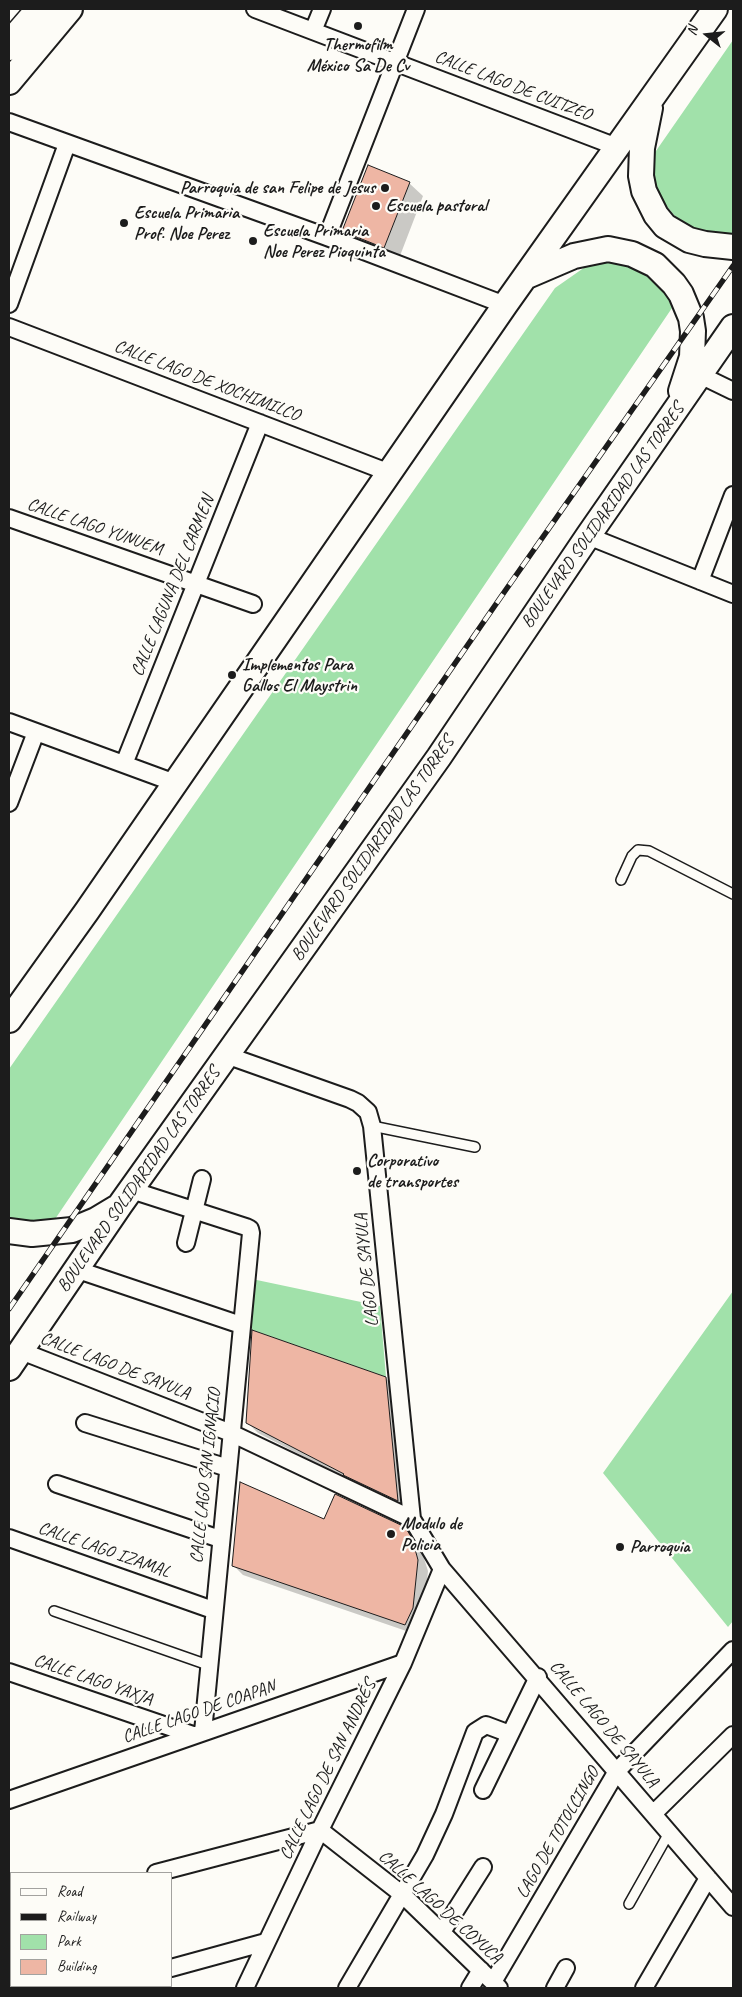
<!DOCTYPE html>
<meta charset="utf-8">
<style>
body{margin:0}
#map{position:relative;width:742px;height:1997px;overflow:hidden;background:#fdfcf7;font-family:Caveat,sans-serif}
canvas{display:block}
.frame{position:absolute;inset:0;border:10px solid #1c1c1c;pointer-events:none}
.legend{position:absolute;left:10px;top:1872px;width:162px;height:115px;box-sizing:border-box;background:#fdfcf7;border:1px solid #a3a29f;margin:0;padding:6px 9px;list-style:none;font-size:15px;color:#1c1c1c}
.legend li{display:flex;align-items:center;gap:10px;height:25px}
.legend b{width:25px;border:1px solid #a3a29f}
.north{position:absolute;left:682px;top:10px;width:50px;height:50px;-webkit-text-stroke:4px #fdfcf7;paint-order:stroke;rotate:286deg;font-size:14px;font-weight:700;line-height:20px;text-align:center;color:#1c1c1c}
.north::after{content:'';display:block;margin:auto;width:18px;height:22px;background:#1c1c1c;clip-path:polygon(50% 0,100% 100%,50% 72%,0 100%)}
</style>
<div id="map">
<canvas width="742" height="1997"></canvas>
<div class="frame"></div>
<ul class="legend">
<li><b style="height:6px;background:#fdfcf7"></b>Road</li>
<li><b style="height:6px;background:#1c1c1c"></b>Railway</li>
<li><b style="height:14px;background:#a1e1aa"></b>Park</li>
<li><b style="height:14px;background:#eeb6a4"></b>Building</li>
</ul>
<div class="north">N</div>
</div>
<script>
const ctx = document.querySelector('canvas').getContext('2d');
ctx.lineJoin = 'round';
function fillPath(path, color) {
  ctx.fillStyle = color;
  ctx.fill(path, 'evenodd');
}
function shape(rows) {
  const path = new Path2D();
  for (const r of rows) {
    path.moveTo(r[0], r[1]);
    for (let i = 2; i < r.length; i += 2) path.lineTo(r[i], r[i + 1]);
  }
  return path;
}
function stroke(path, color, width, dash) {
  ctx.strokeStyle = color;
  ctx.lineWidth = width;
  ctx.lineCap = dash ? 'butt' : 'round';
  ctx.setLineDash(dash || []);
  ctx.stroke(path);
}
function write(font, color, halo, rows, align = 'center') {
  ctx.font = font + ' Caveat,sans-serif';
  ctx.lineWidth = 4.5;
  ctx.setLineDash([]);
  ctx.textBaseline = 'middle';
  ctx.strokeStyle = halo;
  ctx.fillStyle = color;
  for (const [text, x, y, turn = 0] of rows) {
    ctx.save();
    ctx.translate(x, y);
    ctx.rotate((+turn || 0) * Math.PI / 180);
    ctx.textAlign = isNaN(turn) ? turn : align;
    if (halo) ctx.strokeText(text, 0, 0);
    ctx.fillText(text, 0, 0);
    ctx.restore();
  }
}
const green = shape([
 [733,40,733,245,711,240,678,220,661,199,655,187,649,161],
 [608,251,655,266,672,308,47,1231,9,1226,9,1069,555,288],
 [252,1279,380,1306,386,1377,252,1330],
 [733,1291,733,1621,728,1627,603,1473]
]);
const shadow = shape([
 [409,183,423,196,398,261,357,244,343,231],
 [386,1378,396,1389,407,1510,258,1433,248,1423],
 [325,1521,404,1528,415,1538,421,1549,428,1571,423,1618,415,1634,243,1575,233,1565]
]);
const building = shape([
 [368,165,410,182,384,248,342,231,368,165],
 [252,1330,386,1377,398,1501,343,1475,344,1474,246,1423,252,1330],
 [240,1482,324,1519,335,1494,405,1527,412,1538,418,1560,413,1608,405,1625,232,1566,240,1482]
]);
const lane = shape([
 [621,880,632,856,638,850,649,851,733,894],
 [372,1126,475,1147],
 [54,1611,208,1665],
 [629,1904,669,1833]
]);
const street = shape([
 [255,9,617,147],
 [313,31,322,9],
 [9,122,327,237,505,305],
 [327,237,416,9],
 [9,304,67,144],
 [9,327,390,473],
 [700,375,733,391],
 [9,518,253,604],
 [588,536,733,594],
 [700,581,733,495],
 [9,722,175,783],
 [124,764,260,423],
 [9,803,36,732],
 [226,1055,350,1099,358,1103,368,1112,372,1126,412,1519,442,1569,733,1907],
 [131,1190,246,1227,250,1229,251,1233,203,1732],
 [186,1243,202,1179],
 [78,1270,241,1325],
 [21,1351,231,1433,412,1519],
 [85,1423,228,1468],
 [57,1484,220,1539],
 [9,1538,213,1610],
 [9,1672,193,1735],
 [483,1790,538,1677],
 [9,1800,403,1663],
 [653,1814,733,1735],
 [156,1873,320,1830,403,1895,499,1988],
 [9,1912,11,1911],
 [442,1932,483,1867],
 [171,1968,266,1942],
 [493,1982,617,1771,733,1650],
 [99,1988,108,1986],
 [245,1988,320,1830,403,1663,442,1569],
 [347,1988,425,1855,444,1814,475,1732,486,1725,510,1734],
 [470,1988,481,1970],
 [555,1988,566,1968],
 [644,1988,708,1878]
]);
const secondary = shape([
 [9,82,70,9],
 [650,108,642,148,641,176,644,191,656,215,665,226,689,240,705,244,733,247],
 [525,277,574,256,608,249,632,254,655,265,674,284,681,294,691,318,693,331,692,357,681,391],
 [9,1020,87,911,505,305,715,9],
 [9,1231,32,1234,72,1230,96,1220,116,1208],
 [9,1368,120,1205,439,757,588,536,733,327]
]);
const highway = shape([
 [9,46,41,9]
]);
const rail = shape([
 [9,1309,505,591,733,266]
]);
const markers = [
 [358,26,5,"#1c1c1c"],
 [385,188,5,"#1c1c1c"],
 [376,206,5,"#1c1c1c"],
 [124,223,5,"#1c1c1c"],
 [253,241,5,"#1c1c1c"],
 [232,675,5,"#1c1c1c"],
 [357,1171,5,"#1c1c1c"],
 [391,1534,5,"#1c1c1c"],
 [620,1547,5,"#1c1c1c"]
];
const poiNames = [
 ["Thermofilm",358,45,"center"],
 ["México Sa De Cv",358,66,"center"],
 ["Parroquia de san Felipe de Jesus",375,188,"right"],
 ["Escuela pastoral",386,206],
 ["Escuela Primaria",134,213],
 ["Prof. Noe Perez",134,234],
 ["Escuela Primaria",263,231],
 ["Noe Perez Pioquinta",263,252],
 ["Implementos Para",242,665],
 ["Gallos El Maystrin",242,686],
 ["Corporativo",367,1161],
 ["de transportes",367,1182],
 ["Modulo de",401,1524],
 ["Policia",401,1545],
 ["Parroquia",630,1547]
];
const streetNames = [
 ["CALLE LAGO DE CUITZEO",513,86,21],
 ["CALLE LAGO DE XOCHIMILCO",207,381,21],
 ["BOULEVARD SOLIDARIDAD LAS TORRES",603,516,-55],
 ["CALLE LAGO YUNUEM",95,527,19],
 ["CALLE LAGUNA DEL CARMEN",173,586,-68],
 ["BOULEVARD SOLIDARIDAD LAS TORRES",373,849,-55],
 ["BOULEVARD SOLIDARIDAD LAS TORRES",139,1180,-55],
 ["LAGO DE SAYULA",367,1270,-96],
 ["CALLE LAGO DE SAYULA",115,1366,21],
 ["CALLE LAGO SAN IGNACIO",206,1476,-84],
 ["CALLE LAGO IZAMAL",104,1550,19],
 ["CALLE LAGO YAXJA",93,1680,19],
 ["CALLE LAGO DE COAPAN",199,1712,-19],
 ["CALLE LAGO DE SAYULA",604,1724,50],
 ["CALLE LAGO DE SAN ANDRÉS",328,1770,-64],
 ["LAGO DE TOTOLCINGO",558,1833,-60],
 ["CALLE LAGO DE COYUCA",440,1907,42]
];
fillPath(green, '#a1e1aa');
fillPath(shadow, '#0003');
fillPath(building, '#eeb6a4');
stroke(building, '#1c1c1c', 1);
stroke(lane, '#1c1c1c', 12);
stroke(street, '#1c1c1c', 20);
stroke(secondary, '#1c1c1c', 28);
stroke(highway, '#1c1c1c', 31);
stroke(lane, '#fdfcf7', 9);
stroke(street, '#fdfcf7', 16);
stroke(secondary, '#fdfcf7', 24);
stroke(highway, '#fdfcf7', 28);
stroke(rail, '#1c1c1c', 5.5);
stroke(rail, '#fdfcf7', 4, [11]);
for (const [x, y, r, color] of markers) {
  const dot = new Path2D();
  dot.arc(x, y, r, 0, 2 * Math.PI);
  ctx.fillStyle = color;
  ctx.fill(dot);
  stroke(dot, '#fdfcf7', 2);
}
write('bold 18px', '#1c1c1c', '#fdfcf7', poiNames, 'left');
write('18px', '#1c1c1c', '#fdfcf7', streetNames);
</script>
